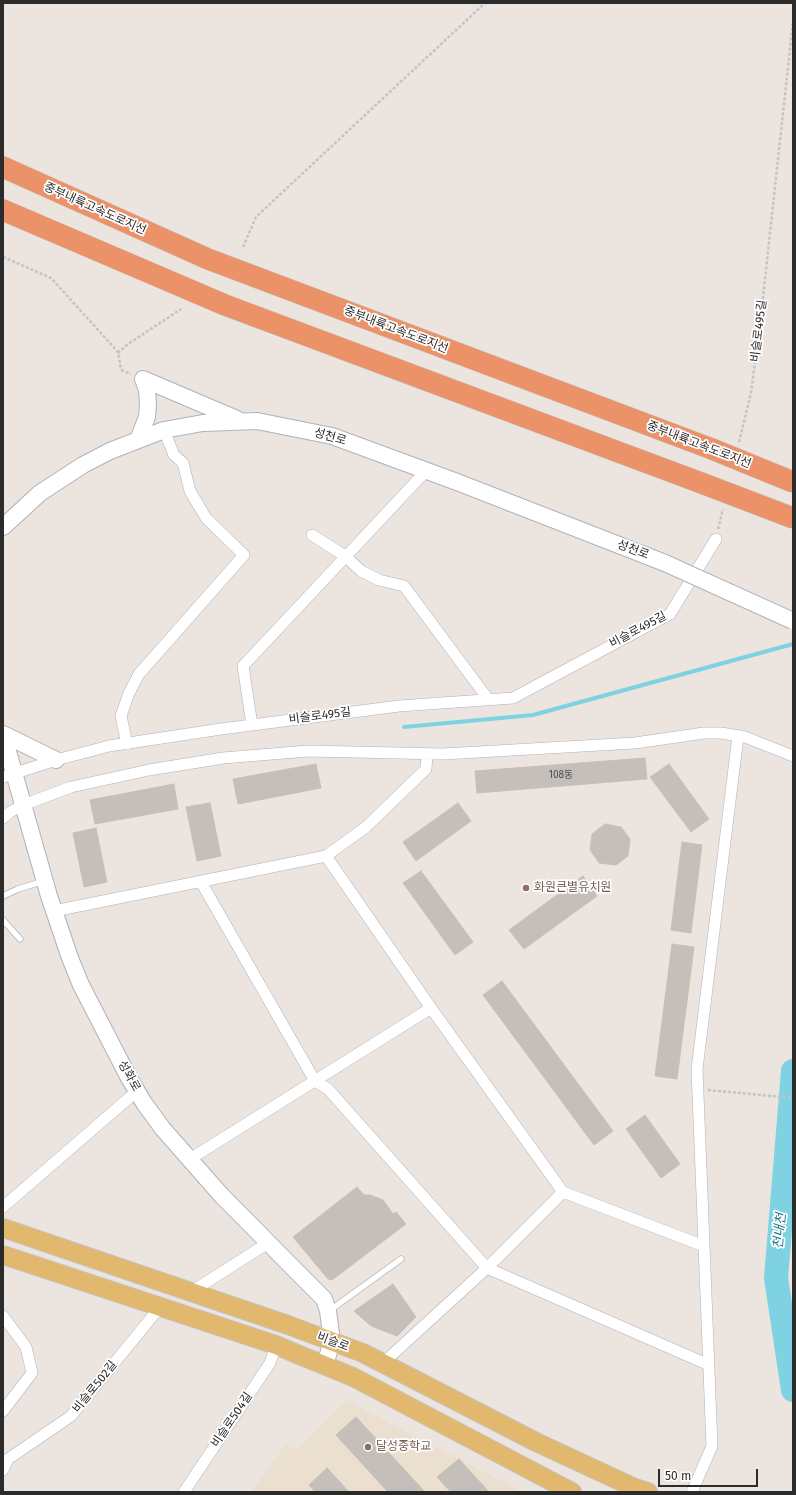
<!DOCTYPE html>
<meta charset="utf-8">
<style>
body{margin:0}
#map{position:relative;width:796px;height:1495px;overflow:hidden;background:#ebe4df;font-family:"Fira Sans",sans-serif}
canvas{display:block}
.frame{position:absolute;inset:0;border:4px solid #2b2b2b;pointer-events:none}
.scale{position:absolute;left:658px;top:1469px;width:100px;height:18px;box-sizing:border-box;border:2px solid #2b2b2b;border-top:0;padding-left:5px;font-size:12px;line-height:14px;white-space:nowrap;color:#2b2b2b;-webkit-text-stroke:3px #fff;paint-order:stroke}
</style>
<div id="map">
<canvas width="796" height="1495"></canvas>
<div class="frame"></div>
<div class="scale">50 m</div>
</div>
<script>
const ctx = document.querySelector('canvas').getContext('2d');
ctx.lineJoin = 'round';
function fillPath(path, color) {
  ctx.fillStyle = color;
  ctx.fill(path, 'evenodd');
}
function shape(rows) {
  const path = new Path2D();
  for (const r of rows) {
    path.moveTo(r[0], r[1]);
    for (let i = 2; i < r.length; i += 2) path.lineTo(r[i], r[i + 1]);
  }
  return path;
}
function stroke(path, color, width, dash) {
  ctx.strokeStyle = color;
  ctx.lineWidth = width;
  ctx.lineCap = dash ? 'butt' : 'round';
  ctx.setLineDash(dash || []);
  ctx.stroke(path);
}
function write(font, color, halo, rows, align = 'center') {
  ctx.font = font + ' "Fira Sans","Noto Sans KR",sans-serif';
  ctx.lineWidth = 3.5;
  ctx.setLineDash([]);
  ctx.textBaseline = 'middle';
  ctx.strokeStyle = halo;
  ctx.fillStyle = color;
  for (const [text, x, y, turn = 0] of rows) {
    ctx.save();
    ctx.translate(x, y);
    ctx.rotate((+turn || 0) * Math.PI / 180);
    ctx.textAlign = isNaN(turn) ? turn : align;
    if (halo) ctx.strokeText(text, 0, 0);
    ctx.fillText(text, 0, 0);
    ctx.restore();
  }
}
const education = shape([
 [346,1400,522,1492,252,1492,285,1445,297,1449]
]);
const stream = shape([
 [404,727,533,715,793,644]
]);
const river = shape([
 [793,1071,776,1278,793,1390]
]);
const building = shape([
 [645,758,647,779,477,793,475,771,645,758],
 [316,764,321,788,238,804,233,779,316,764],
 [669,764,709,819,691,832,650,777,669,764],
 [174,784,178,809,95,824,90,800,174,784],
 [210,803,221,856,197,861,186,807,210,803],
 [458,803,471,821,416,861,403,842,458,803],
 [605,824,621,827,630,839,628,856,616,865,599,863,590,850,592,834,605,824],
 [96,828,107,882,84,887,73,833,96,828],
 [682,842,702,845,691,933,671,930,682,842],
 [421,871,473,942,455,955,403,883,421,871],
 [583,876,597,896,524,949,509,930,583,876],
 [672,944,694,947,677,1079,655,1076,672,944],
 [502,981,613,1131,594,1145,483,995,502,981],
 [645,1115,680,1164,661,1178,626,1129,645,1115],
 [357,1187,364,1195,370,1195,383,1200,393,1214,396,1212,406,1224,332,1280,328,1279,293,1237,357,1187],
 [393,1284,416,1317,397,1336,371,1326,354,1311,393,1284],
 [356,1417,425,1492,388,1492,336,1435,356,1417],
 [459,1459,489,1492,451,1492,437,1477,459,1459],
 [327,1468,349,1492,315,1492,309,1485,327,1468]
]);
const path = shape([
 [243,247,256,217,485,3],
 [3,257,51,278,118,352,121,370],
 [118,353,128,344,181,309],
 [121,370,131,374],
 [739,442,751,393,761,316,793,21],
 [718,529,723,509],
 [708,1090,793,1098]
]);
const service = shape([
 [3,896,18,889,44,881],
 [3,920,20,939],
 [329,1311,401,1259]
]);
const minor = shape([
 [312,535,345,556,361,571,379,580,404,586,488,699],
 [252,725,243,666,426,471],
 [127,744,121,716,129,693,139,674,244,555,206,518,190,491,183,463,174,455,164,430],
 [3,777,56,760,109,746,221,729,399,706,513,698,670,614,716,539],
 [3,818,10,812,23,805,71,787,149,770,223,758,308,751,443,754,635,743,704,733,721,733,745,737,793,756],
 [326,856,431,1008,563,1192,704,1246],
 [201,882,315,1081,328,1089,487,1268,709,1365],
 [54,911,326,856,366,827,426,769,427,754],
 [190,1159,431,1008],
 [3,1207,137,1091],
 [191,1292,268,1243],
 [3,1316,26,1347,32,1373,3,1411],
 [383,1363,487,1268,563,1192],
 [3,1470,8,1459,71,1416,160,1307],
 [184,1492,270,1363,276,1345],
 [692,1492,712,1446,697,1069,738,736]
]);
const secondary = shape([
 [143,379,237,419],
 [138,440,147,417,148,404,147,390,143,379],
 [3,527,40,493,83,465,110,451,164,430,203,423,257,421,332,436,457,482,665,563],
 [3,734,49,896,70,958,81,985,129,1078,144,1103,163,1129,222,1196,324,1299,328,1311,332,1341,325,1365],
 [3,734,56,760]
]);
const primary = shape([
 [3,1228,288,1325,363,1353,536,1442,635,1488,648,1492],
 [3,1255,276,1345,297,1354,353,1377,572,1492]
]);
const motorway = shape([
 [3,167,208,259,712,449],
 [3,210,225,305,704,484]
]);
const secondaryBridge = shape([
 [665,563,793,621]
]);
const motorwayBridge = shape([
 [712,449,793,482],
 [704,484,793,518]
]);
const markers = [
 [526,888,4,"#8d6e63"],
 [368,1447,4,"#8d6e63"]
];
const numberNames = [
 ["108동",561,775]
];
const streetNames = [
 ["중부내륙고속도로지선",95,209,24],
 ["중부내륙고속도로지선",396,330,21],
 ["비슬로495길",759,331,-83],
 ["성천로",330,437,16],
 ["중부내륙고속도로지선",699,445,21],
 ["성천로",633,550,21],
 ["비슬로495길",638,630,-28],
 ["비슬로495길",320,716,-7],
 ["성화로",129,1076,61],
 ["비슬로",333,1342,21],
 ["비슬로502길",95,1387,-51],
 ["비슬로504길",232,1420,-56]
];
const educationNames = [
 ["화원큰별유치원",534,888],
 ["달성중학교",376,1447]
];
const waterNames = [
 ["천내천",780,1231,-85]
];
fillPath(education, '#ebdfd0');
stroke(stream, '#7ed2e1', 4);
stroke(river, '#7ed2e1', 24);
fillPath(building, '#c4bfba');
stroke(building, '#c6c0b9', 1);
stroke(service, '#afb2ba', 7);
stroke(minor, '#afb2ba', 12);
stroke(secondary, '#afb2ba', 18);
stroke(primary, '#c4c4c4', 20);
stroke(motorway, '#c4c4c4', 22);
stroke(path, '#c4c4c4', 2.5, [3, 2]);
stroke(service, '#fff', 5.5);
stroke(minor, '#fff', 11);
stroke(secondary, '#fff', 16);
stroke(primary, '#e1b86e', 18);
stroke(motorway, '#ec9269', 21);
stroke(secondaryBridge, '#afb2ba', 18, []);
stroke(motorwayBridge, '#c4c4c4', 22, []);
stroke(secondaryBridge, '#fff', 16);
stroke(motorwayBridge, '#ec9269', 21);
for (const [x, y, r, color] of markers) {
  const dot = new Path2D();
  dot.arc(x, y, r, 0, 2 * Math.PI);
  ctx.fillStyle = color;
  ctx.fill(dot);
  stroke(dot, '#fff', 1.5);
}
write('10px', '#51504f', null, numberNames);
write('12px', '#2b2b2b', '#fff', streetNames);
write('12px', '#785e54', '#fff', educationNames, 'left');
write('italic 13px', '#1d748d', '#fff', waterNames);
</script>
